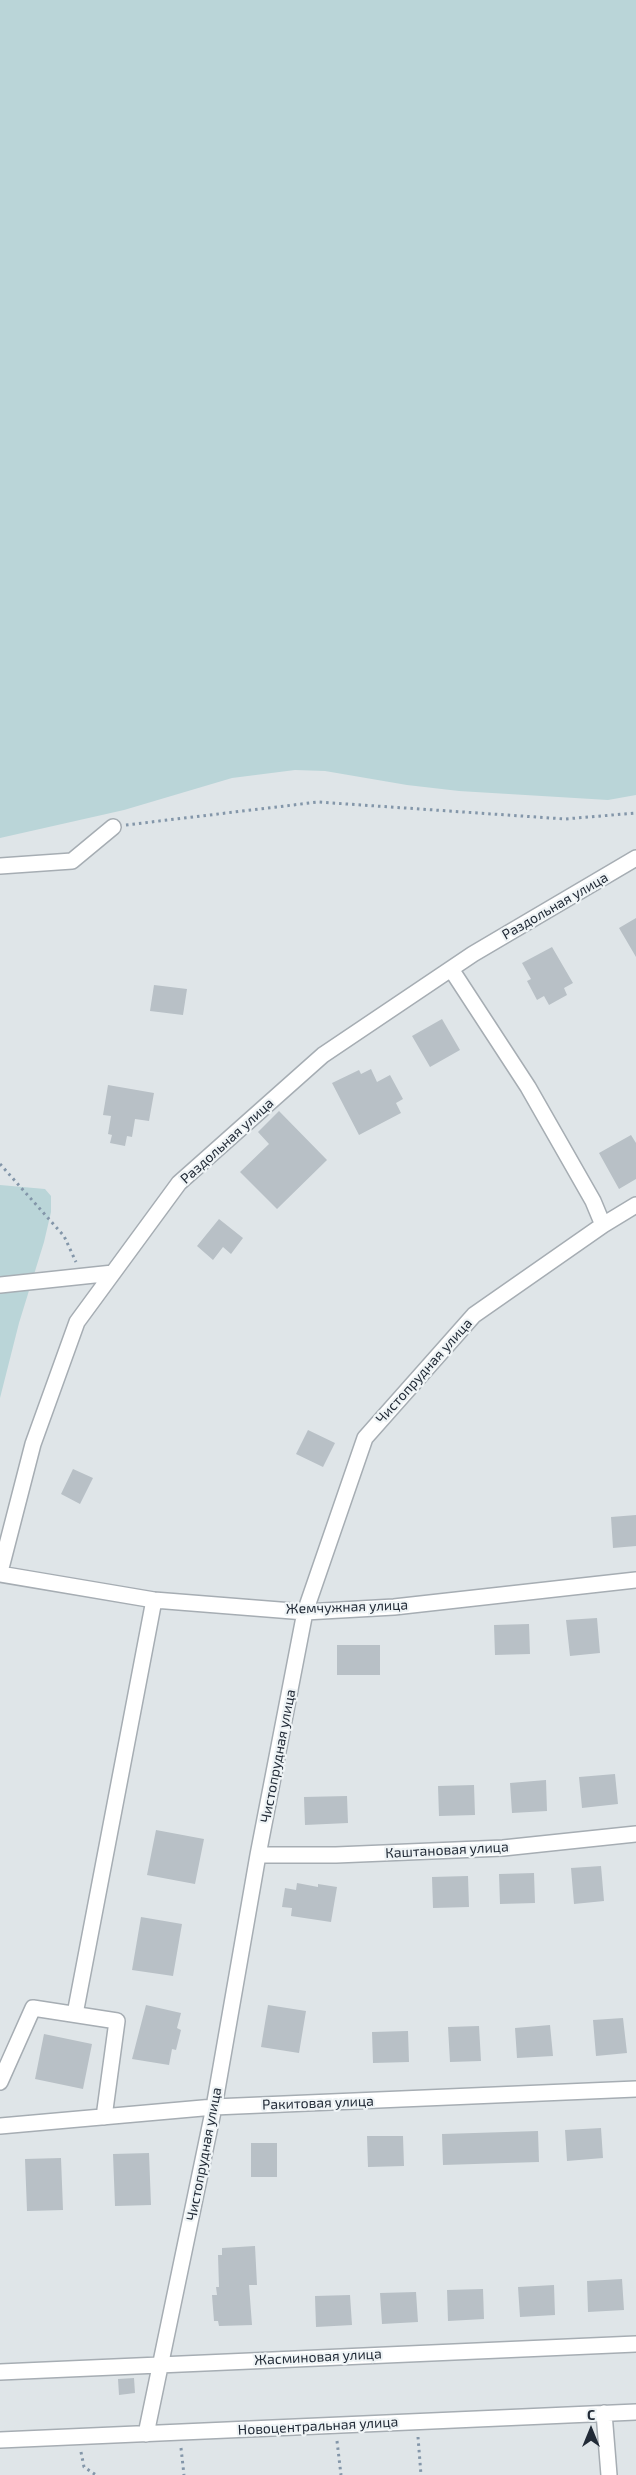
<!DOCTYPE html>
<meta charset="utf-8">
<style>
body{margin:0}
#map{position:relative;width:636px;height:2475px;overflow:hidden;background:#dfe5e8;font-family:"Exo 2",sans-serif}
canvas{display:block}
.north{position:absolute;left:566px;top:2405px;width:50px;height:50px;-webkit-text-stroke:4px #eff4f6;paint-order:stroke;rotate:0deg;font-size:14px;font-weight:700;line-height:20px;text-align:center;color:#222b37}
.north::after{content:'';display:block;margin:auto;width:18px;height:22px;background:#222b37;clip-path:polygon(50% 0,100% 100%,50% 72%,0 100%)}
</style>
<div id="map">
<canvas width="636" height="2475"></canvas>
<div class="north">С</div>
</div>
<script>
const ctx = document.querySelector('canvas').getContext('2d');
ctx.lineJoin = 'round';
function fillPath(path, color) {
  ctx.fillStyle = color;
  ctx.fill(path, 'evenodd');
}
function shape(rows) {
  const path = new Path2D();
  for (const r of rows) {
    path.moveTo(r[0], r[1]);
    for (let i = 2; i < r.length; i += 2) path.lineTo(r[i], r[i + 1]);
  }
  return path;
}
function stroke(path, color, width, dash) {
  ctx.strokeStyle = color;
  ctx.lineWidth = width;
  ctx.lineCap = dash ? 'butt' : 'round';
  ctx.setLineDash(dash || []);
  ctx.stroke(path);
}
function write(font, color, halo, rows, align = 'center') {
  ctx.font = font + ' "Exo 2",sans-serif';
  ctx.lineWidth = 4.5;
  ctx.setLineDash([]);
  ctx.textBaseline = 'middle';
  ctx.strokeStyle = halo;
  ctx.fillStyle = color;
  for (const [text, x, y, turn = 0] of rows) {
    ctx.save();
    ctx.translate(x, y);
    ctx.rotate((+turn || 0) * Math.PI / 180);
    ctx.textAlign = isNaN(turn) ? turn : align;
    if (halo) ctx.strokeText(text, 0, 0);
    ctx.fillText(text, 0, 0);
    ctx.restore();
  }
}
const green = shape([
 [0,0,636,0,636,795,608,800,459,791,407,785,325,771,295,770,232,778,124,810,0,838],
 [0,1185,45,1189,51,1196,51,1212,44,1242,19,1323,0,1398]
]);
const building = shape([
 [636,918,636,957,619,928],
 [552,947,573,983,564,988,567,995,549,1005,544,996,537,1000,527,981,531,979,522,963],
 [154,985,187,989,183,1015,150,1011],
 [442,1019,460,1050,430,1067,412,1036],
 [371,1069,377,1082,390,1075,403,1099,396,1103,401,1113,359,1135,332,1083,359,1070,361,1074],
 [108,1085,154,1093,149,1121,135,1119,132,1137,127,1136,125,1146,110,1143,112,1135,108,1134,111,1116,103,1115],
 [279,1111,327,1160,277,1209,240,1172,269,1144,258,1132],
 [631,1135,636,1143,636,1179,619,1189,599,1153],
 [219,1219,243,1238,231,1254,223,1247,213,1260,197,1246],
 [308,1430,335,1443,323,1467,296,1454],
 [73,1469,93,1478,80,1504,61,1494],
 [636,1515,636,1546,613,1548,611,1517],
 [597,1618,600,1653,570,1656,566,1620],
 [529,1624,530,1654,495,1655,494,1625],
 [337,1645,380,1645,380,1675,337,1675],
 [615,1774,618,1804,582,1808,579,1777],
 [546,1780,547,1811,512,1813,510,1783],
 [474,1785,475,1815,439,1816,438,1786],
 [347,1796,348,1823,305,1825,304,1797],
 [156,1830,204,1839,195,1884,147,1875],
 [601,1866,604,1901,574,1904,571,1868],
 [534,1873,535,1903,500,1904,499,1874],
 [468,1876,469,1907,433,1908,432,1877],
 [297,1883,318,1887,318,1884,337,1887,331,1922,291,1916,292,1908,282,1907,285,1888,296,1890],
 [141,1917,182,1924,173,1976,132,1970],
 [146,2005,181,2013,177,2028,181,2030,176,2050,172,2049,169,2065,132,2059],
 [268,2005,306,2011,299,2053,261,2047],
 [623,2018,627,2053,596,2056,593,2020],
 [550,2025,553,2056,517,2058,515,2028],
 [479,2026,481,2061,450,2062,448,2027],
 [408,2031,409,2062,373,2063,372,2032],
 [44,2034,92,2044,83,2089,35,2079],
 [601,2128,603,2158,567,2161,565,2130],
 [538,2131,539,2162,443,2165,442,2134],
 [367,2136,403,2136,404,2166,368,2167],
 [251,2143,277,2143,277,2177,251,2177],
 [149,2153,151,2205,115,2206,113,2154],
 [61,2158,63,2210,27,2211,25,2159],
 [255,2246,257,2285,249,2285,252,2325,219,2326,218,2321,214,2321,212,2295,217,2295,216,2287,219,2287,218,2255,222,2255,222,2248],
 [622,2279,624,2310,588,2312,587,2281],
 [554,2285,555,2315,520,2317,518,2287],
 [483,2289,484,2319,448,2321,447,2290],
 [416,2292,418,2322,382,2324,380,2293],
 [350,2295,352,2325,316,2327,315,2296],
 [134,2378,135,2393,119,2395,118,2379]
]);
const path = shape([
 [126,825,318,802,565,819,636,813],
 [0,1164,64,1236,76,1262],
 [418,2437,421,2475],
 [337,2441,341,2475],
 [181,2448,184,2475],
 [81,2452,84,2467,96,2475]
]);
const minor = shape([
 [0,866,72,861,113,827],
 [451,969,528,1087,593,1201,603,1225],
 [0,1285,113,1273],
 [0,1572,33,1444,77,1322,179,1183,323,1055,473,954,636,858],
 [0,1574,154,1600,305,1612,394,1607,636,1580],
 [258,1855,336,1855,503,1848,636,1834],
 [75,2014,154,1600],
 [0,2082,33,2008,117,2021,104,2117],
 [0,2126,214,2107,636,2089],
 [0,2372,636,2344],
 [604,2413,609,2475],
 [146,2434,214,2107,258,1855,305,1612,365,1438,474,1315,603,1225,636,1205],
 [0,2440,636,2412]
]);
const streetNames = [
 ["Раздольная улица",555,906,-30],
 ["Раздольная улица",227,1141,-42],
 ["Чистопрудная улица",424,1371,-48],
 ["Жемчужная улица",347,1607,-2],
 ["Чистопрудная улица",278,1756,-79],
 ["Каштановая улица",447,1850,-3],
 ["Ракитовая улица",318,2103,-2],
 ["Чистопрудная улица",204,2154,-79],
 ["Жасминовая улица",318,2357,-3],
 ["Новоцентральная улица",318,2426,-3]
];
fillPath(green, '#bad5d8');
fillPath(building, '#b8c0c6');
stroke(minor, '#a6adb3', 18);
stroke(path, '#8396a9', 3, [2.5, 4]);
stroke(minor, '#fff', 15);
write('14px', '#222b37', '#eff4f6', streetNames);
</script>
